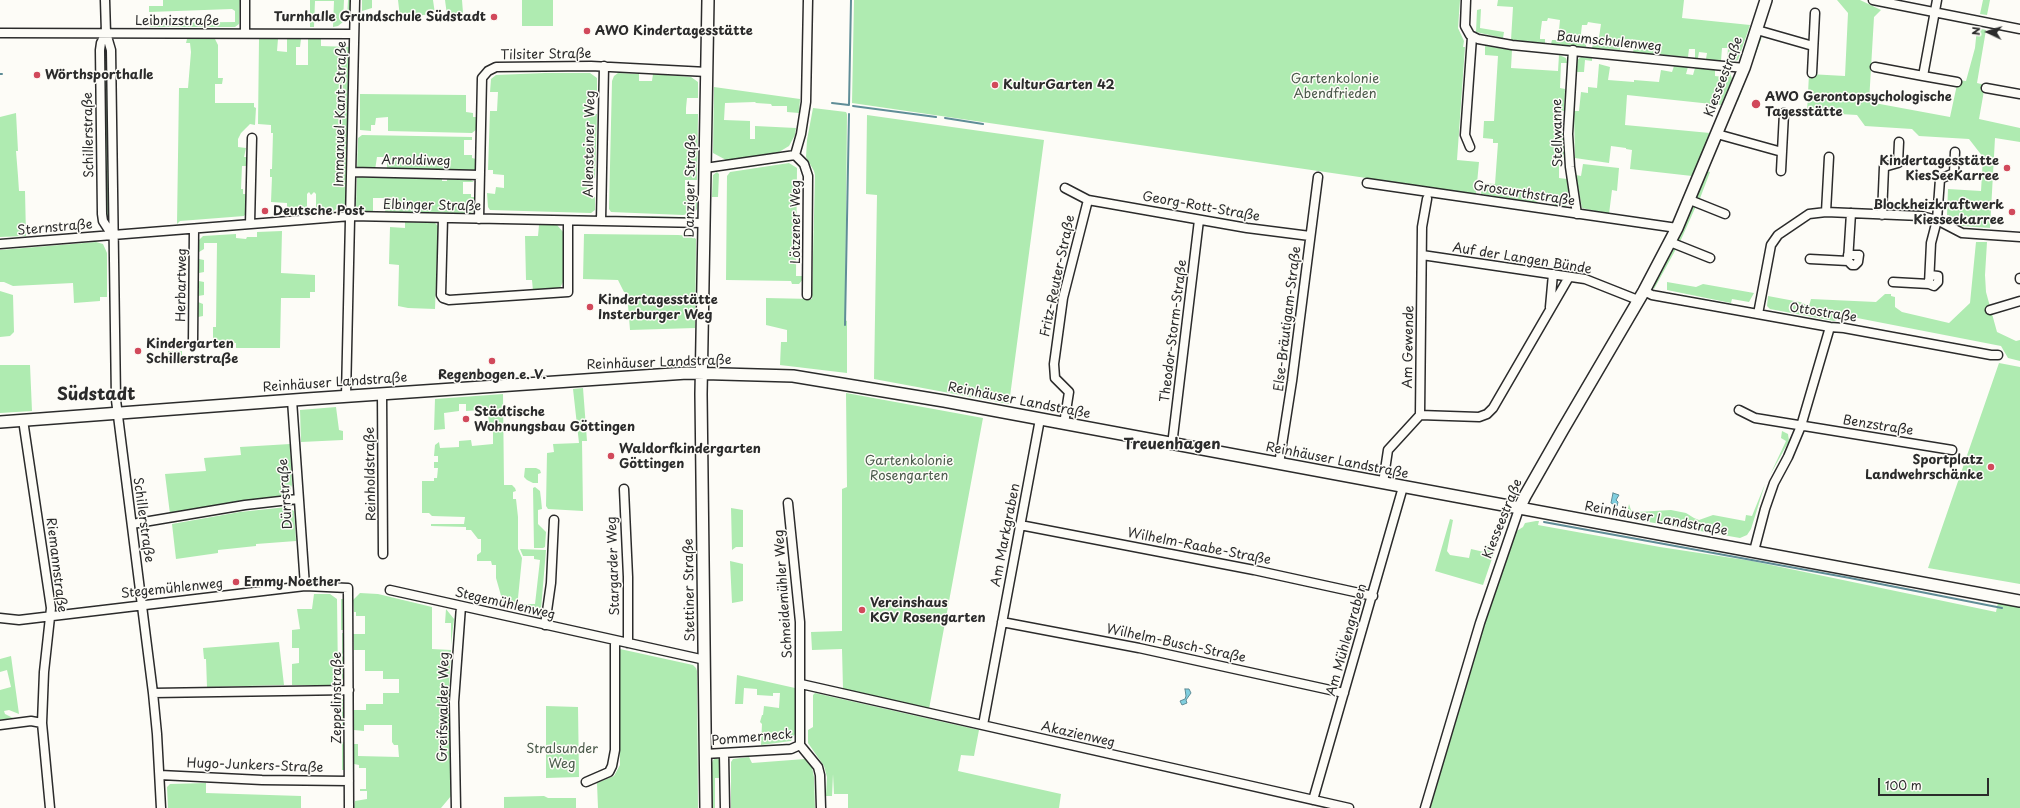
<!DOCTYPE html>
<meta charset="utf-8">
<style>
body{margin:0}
#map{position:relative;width:2020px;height:808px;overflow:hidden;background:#fdfcf7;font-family:"Playpen Sans",sans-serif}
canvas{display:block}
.north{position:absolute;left:1968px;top:12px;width:40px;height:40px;-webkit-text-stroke:3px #fdfcf7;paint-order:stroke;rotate:274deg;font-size:11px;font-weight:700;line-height:16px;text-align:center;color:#2b2b2b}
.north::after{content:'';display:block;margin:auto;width:14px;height:18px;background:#2b2b2b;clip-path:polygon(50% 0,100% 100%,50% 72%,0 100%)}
.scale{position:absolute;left:1878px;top:778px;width:111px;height:18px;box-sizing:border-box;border:2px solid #2b2b2b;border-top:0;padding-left:5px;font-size:12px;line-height:14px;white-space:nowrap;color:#2b2b2b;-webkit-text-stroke:3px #fdfcf7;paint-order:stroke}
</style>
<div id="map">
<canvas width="2020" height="808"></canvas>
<div class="north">N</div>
<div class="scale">100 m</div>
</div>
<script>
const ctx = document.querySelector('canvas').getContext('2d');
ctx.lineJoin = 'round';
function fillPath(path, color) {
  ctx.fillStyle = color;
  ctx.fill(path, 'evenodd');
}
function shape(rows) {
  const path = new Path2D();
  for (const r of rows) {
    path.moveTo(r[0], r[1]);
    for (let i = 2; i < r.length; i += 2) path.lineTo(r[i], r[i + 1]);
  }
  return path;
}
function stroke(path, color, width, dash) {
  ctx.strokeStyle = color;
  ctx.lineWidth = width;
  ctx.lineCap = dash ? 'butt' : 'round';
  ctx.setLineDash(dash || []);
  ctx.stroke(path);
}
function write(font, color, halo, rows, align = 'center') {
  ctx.font = font + ' "Playpen Sans",sans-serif';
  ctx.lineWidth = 3;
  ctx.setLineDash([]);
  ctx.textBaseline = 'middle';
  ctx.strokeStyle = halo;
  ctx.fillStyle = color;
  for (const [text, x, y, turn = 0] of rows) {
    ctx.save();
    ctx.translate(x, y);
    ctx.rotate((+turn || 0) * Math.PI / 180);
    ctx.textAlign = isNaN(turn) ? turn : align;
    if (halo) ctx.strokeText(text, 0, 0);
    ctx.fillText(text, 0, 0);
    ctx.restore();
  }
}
const green = shape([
 [163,0,240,0,239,24,235,27,150,27,149,23,235,22,235,11,232,9,149,12,149,6,163,6],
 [310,0,344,0,343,22,338,26,333,27,334,1,315,1,314,27,310,27],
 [348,0,352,0,351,19,347,17],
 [362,0,372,0,372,8,362,11],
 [398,0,433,0,435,14,400,17],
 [445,0,462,0,463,13,447,15],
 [522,0,553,0,553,26,522,26],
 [854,0,1460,0,1458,28,1464,41,1463,47,1465,47,1457,160,1479,162,1476,194,852,103],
 [1498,0,1684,0,1682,18,1750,25,1738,60,1731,62,1727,61,1728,48,1722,48,1721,61,1706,59,1707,53,1699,52,1698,58,1695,58,1695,49,1689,49,1688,57,1633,52,1634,48,1639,48,1639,40,1621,39,1620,50,1592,48,1593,44,1598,44,1601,24,1594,23,1588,22,1587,25,1582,25,1580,42,1586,43,1586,47,1551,44,1552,40,1558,40,1560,20,1548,18,1547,21,1542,21,1540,36,1540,39,1545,39,1545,43,1511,40,1513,7,1497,6],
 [1837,0,1860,0,1881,10,1874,17,1869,102,1950,117,1958,80,1966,81,1975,48,1977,28,1986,30,1977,83,1985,85,1979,119,2020,128,2020,142,1995,138,1990,228,1962,226,1949,220,1949,215,1947,215,1948,189,1981,191,1983,157,1969,139,1919,136,1912,129,1865,126,1857,115,1807,112,1809,74,1845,76,1848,13],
 [1983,0,1990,0,1987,15,1980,14],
 [1481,9,1480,28,1504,32,1503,38,1476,32,1477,10],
 [1762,37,1748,74,1738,101,1736,98,1759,39],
 [187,39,215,39,218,45,218,78,223,78,222,84,215,84,215,103,254,103,254,107,256,108,255,125,250,124,241,133,238,139,238,147,246,148,244,157,248,157,248,166,242,166,241,189,243,189,243,194,248,194,247,212,244,216,180,221,177,224,179,88,188,88,191,52,190,43,186,43],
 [259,39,278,39,277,51,287,52,287,39,301,39,300,47,296,47,296,65,308,65,308,39,321,39,321,46,351,47,348,207,339,207,332,212,316,213,316,194,314,192,311,195,309,192,307,194,307,209,310,213,287,215,287,203,271,202,272,177,270,177,270,169,272,169,273,133,271,133,271,125,258,124],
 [105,41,107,42,110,221,108,223,106,221,103,54],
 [1485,46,1512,50,1511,68,1558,71,1559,55,1566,58,1567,63,1561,63,1560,88,1565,89,1564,111,1559,111,1558,132,1564,132,1565,157,1559,158,1559,178,1567,179,1569,199,1566,206,1555,205,1555,200,1538,198,1537,203,1481,194,1482,183,1495,184,1498,143,1493,143,1493,139,1483,138,1484,121,1494,121,1498,56,1485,55],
 [1581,57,1592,58,1592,61,1585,60,1584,72,1576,72,1577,60],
 [1599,64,1610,67,1608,80,1634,82,1634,80,1659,82,1661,70,1672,72,1674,66,1688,67,1686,74,1693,75,1695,68,1715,70,1715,76,1723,77,1723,71,1730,72,1732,79,1721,105,1627,95,1625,125,1710,133,1692,176,1630,169,1632,150,1626,149,1626,148,1611,146,1609,163,1575,158,1574,111,1579,111,1581,92,1588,93,1588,87,1597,88],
 [545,73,590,73,597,78,597,95,589,95,589,114,597,114,595,178,588,178,587,195,595,197,595,210,591,213,490,210,488,207,487,193,495,194,496,187,504,188,504,175,493,174,493,170,488,170,490,111,497,111,498,92,490,92,491,79,496,75],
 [618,73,639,74,639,81,652,81,653,74,691,77,698,82,698,98,687,98,686,108,686,114,698,114,697,180,685,180,685,196,697,196,697,209,694,213,683,215,611,212,609,209,612,81,614,76],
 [714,87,800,99,799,113,787,112,787,106,772,106,771,104,756,103,755,102,725,103,724,120,750,121,750,139,755,139,755,126,796,128,795,135,789,146,779,152,728,161,713,153],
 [360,94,466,95,466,112,473,113,473,117,477,117,477,129,472,133,388,131,388,117,376,118,375,125,371,125,371,131,360,130],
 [813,108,846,112,847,114,845,320,847,321,847,373,780,365,781,342,787,342,787,330,766,325,766,298,812,299,815,175,814,171,806,157,807,140],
 [16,113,18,151,16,151,18,176,19,191,25,191,26,236,0,237,0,117],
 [867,115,1044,140,1009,404,874,379,877,195,866,194],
 [362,135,472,137,472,140,464,140,464,155,472,155,472,158,476,159,476,168,472,172,387,170,387,157,377,157,375,170,357,170,358,138],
 [789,163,797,168,796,276,803,276,803,279,799,284,792,284,791,281,726,280,727,176,730,172],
 [1583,164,1619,168,1617,191,1612,190,1609,214,1582,208,1576,175,1581,176],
 [1706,171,1710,172,1699,201,1696,195],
 [717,172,719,174,718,197,712,197,713,175],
 [357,175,442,177,442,181,447,181,447,178,466,177,474,182,463,182,463,194,471,194,471,197,476,197,475,210,470,213,385,212,386,198,373,198,373,212,359,211,356,207],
 [1693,206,1696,206,1679,244,1676,239],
 [611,216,691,217,692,220,611,219],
 [405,222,435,223,438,226,435,309,408,308,398,306,399,265,389,264,390,227,405,228],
 [539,225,557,225,564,233,563,282,560,288,533,291,532,280,526,280,525,236,538,236],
 [282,231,281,273,315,275,315,292,310,292,310,298,281,298,280,348,236,348,236,343,213,343,213,327,216,327,217,243,204,243,204,249,199,252,199,240,203,236,236,234,236,238,246,239,247,237,257,237,257,232],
 [584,234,678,235,692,236,696,239,695,328,630,330,627,293,624,292,618,280,583,279],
 [96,242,103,244,107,253,107,297,100,297,100,301,74,303,73,283,13,286,4,282,0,282,0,250],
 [1976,242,1987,242,1985,275,1986,292,1997,332,2016,341,2020,340,2020,361,2008,358,2001,346,1847,316,1834,321,1770,309,1767,306,1768,296,1800,302,1809,306,1811,299,1876,302,1885,294,1891,294,1891,296,1895,297,1895,307,1902,312,1949,323,1970,303],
 [1671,249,1676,249,1654,289,1652,286],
 [199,259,204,260,204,272,199,273],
 [199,281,204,282,204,295,198,296],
 [1667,282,1696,287,1703,284,1754,293,1749,302,1732,299,1731,303,1667,290],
 [0,291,13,295,14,332,10,336,0,337],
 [198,302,203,304,203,316,198,317],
 [168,351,182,351,182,364,174,364,174,356,169,356],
 [1999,363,2020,367,2020,584,1928,568],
 [0,365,30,365,32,411,0,413],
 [583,388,587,441,582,441,583,511,548,509,546,506,547,453,554,452,553,444,579,443,573,389],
 [846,393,983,418,929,709,843,689,842,649,812,650,811,632,842,631,842,489,847,487],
 [503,394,504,485,512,485,515,488,516,491,513,492,513,499,516,499,518,517,518,549,522,558,517,608,509,607,509,597,504,597,504,606,496,578,496,565,492,565,491,561,477,561,477,555,481,552,481,539,478,539,471,530,466,530,466,527,431,526,431,524,464,524,465,517,432,516,429,513,422,513,422,481,434,481,434,478,437,478,438,468,434,468,434,462,438,462,438,456,434,456,435,445,439,442,440,448,459,447,459,441,471,440,472,446,493,444,493,432,489,425,488,412,482,412,481,410,466,411,466,404,459,404,459,411,444,413,445,429,434,430,435,399],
 [336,407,339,430,343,431,343,440,301,442,300,410],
 [1782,431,1788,434,1789,441,1770,475,1786,441,1781,438],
 [290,444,292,485,288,495,170,514,165,474,206,471,204,458,241,455,240,447],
 [525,468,536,468,540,470,541,473,538,474,538,483,533,483,527,480,524,477],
 [1765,484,1751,529,1747,535,1740,538,1626,518,1629,504,1631,510,1637,512,1671,510,1686,513,1694,518,1699,520,1713,515,1745,521,1746,515,1752,516],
 [535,487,540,491,541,499,542,509,538,510,538,524,546,532,545,547,543,548,534,548,533,488],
 [287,507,294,511,296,541,256,544,256,546,218,550,218,553,176,559,172,524,240,512],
 [731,508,743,510,743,547,736,547,732,550],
 [1450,519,1453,520,1447,551,1450,555,1469,558,1471,549,1484,552,1486,545,1496,547,1483,585,1435,571],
 [1536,521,1539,521,1538,525,1660,547,1752,561,1996,612,1998,602,2020,607,2020,808,1428,808,1483,621,1515,532,1523,527,1525,523],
 [520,549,546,550,541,609,535,613,520,609,521,604,535,604,540,560,534,559,534,556,523,556],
 [730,561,743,564,743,601,732,603],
 [360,593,378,594,432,607,432,649,451,650,449,687,451,796,441,808,354,808,355,801,367,799,367,791,360,791,360,789,366,789,366,768,359,768,359,765,354,764,354,744,358,744,358,756,399,757,398,745,394,745,392,742,392,725,364,725,364,731,354,730,354,710,366,710,366,704,383,704,383,693,399,693,399,679,383,679,383,671,365,671,365,650,354,650,353,634,365,634,365,616,356,616,356,612,354,612,353,600],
 [314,594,330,594,337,599,338,679,333,685,292,685,292,664,299,663,299,648,292,648,292,630,300,629,297,609,312,609],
 [341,599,344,599,344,630,341,630],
 [446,609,454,619,451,645,451,623,445,623],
 [342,633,344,633,345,680,342,680],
 [279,642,284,685,207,687,206,659,204,659,203,648],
 [620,649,693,665,696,668,697,671,698,808,598,808,597,783,614,776,620,765],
 [11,656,19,714,9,710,4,711,5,714,13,718,0,720,0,690,11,687,7,670,0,672,0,659],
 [737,675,795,688,795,734,791,741,761,745,762,724,760,722,762,715,763,715,764,706,779,708,780,693,773,693,773,696,757,695,757,689,744,688,743,704,735,704],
 [815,693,979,730,974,756,961,755,958,771,1061,794,1059,808,848,808,848,794,834,794,833,774,832,796,826,796,827,777,824,766,808,743,808,730,813,727,813,695],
 [342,699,345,699,345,725,342,725],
 [546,706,578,707,579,777,546,778],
 [342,742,345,742,345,770,342,770],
 [749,757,752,763,805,759,812,767,814,777,815,808,731,808,731,762,733,759],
 [716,758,720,760,721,778,715,778,715,808,711,808,710,768,713,760],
 [206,783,206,793,301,796,301,808,168,808,167,787,170,784],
 [544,796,548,798,576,798,576,808,504,808,504,797]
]);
const water = shape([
 [1613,493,1619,495,1616,500,1618,502,1617,506,1611,503,1613,493],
 [1185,689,1189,689,1191,693,1186,700,1187,703,1182,705,1180,701,1185,699,1186,696,1185,689]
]);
const stream = shape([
 [0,74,2,74],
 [832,103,849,105,851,0],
 [853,106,936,117],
 [945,118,983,124],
 [845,325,849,114],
 [1544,522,1850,578,2002,608]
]);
const street = shape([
 [105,0,106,33,111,50,116,400,153,693,157,734,161,808],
 [245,0,245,33],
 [1466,0,1465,26,1470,35,1478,39,1512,45,1744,68],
 [1873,0,2020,29],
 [1757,30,1813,46],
 [0,33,354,34],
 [106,33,101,43,100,50,102,214,103,221,112,235],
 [1573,50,1568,134,1570,167,1577,214],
 [1875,67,1923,76,1937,0],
 [1812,73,1815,13],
 [1923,76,1957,82],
 [1986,88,2020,94],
 [1717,134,1782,152],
 [1470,147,1465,135,1472,37],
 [795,155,804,164,808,176,807,295],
 [705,168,795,155,801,134,806,102,808,0],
 [1781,171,1784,113],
 [352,172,480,175],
 [1367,183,1677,228],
 [1065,188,1088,200,1247,228,1310,236],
 [1690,200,1725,214],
 [1826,212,1829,157],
 [1882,215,1884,167,1898,163,1899,142],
 [443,218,441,295,443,298,449,300,568,292,568,221],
 [479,219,482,78,488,71,496,67,591,66,707,72],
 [601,221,604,66],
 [250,224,252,138],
 [1670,242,1710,258],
 [0,244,351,216,704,223],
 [1422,255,1585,279,1638,300],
 [1810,259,1848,261,1851,213],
 [1848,261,1852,265,1855,265,1858,262,1859,255,1848,255],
 [1930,275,1938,276,1938,282,1934,286,1929,284,1931,243,1937,220,1940,179,1954,173,1955,152],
 [2020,278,2020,279],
 [1893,282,1929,284],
 [1644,291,1652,295,1830,327,1844,328,1991,355,1998,355],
 [1550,307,1553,274],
 [1990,310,2020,301],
 [1758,314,1771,245,1778,235,1809,214,1826,212,1921,216,1937,220,1962,233,2020,237],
 [193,342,194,229],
 [382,393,383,554],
 [346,396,355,0],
 [292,400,305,586],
 [1739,410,1755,418,1952,450],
 [1420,415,1479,417,1487,414,1493,408,1569,277],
 [23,420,51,608,44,672,42,723,50,808],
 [1064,424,1069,392,1055,378,1054,364,1063,298,1088,200],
 [1172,445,1199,220],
 [1279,464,1292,381,1318,177],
 [1383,483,1388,450,1420,415,1422,227,1427,199],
 [624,489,628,577,628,643],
 [788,503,800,622,800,745,818,767,820,775,821,808],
 [132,524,245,505,298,499],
 [1020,525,1254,570,1373,596],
 [1754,551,1765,509,1774,483,1788,457,1801,426,1830,327],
 [390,590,705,660],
 [0,618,19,620,305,586,348,588,349,808],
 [1002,622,1139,648,1344,693],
 [545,625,551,583,554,520],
 [801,684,1349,808],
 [153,693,349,690],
 [0,725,31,721,42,723],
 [983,725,1040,419],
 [705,754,791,749,800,745],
 [724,754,725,808],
 [160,775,262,780,349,781],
 [586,782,609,772,612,766,615,750,615,641],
 [1313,800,1403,487],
 [456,808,454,702,461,606],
 [1425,808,1480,623,1519,509]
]);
const secondary = shape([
 [0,422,307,399,687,373,793,376,944,401,2020,601],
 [1519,509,1525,496,1562,431,1644,291,1677,228,1744,68,1766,0],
 [706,808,701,394,708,0]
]);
const markers = [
 [494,17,4,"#d1495b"],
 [587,31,4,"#d1495b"],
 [37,75,4,"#d1495b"],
 [995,85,4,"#d1495b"],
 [1756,104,5,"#d1495b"],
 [2007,168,4,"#d1495b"],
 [265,211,4,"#d1495b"],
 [2012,212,4,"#d1495b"],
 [590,307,4,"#d1495b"],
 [138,351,4,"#d1495b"],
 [492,361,4,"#d1495b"],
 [466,419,4,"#d1495b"],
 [611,456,4,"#d1495b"],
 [1991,467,4,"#d1495b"],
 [236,582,4,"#d1495b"],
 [862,610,4,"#d1495b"]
];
const poiNames = [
 ["Turnhalle Grundschule Südstadt",486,17,"right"],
 ["AWO Kindertagesstätte",595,31],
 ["Wörthsporthalle",45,75],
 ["KulturGarten 42",1003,85],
 ["AWO Gerontopsychologische",1765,97],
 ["Tagesstätte",1765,112],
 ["Kindertagesstätte",1999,161,"right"],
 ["KiesSeeKarree",1999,176,"right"],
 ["Blockheizkraftwerk",2004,205,"right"],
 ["Kiesseekarree",2004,220,"right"],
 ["Deutsche Post",273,211],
 ["Kindertagesstätte",598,300],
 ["Insterburger Weg",598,315],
 ["Kindergarten",146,344],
 ["Schillerstraße",146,359],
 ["Regenbogen e. V.",492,375,"center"],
 ["Städtische",474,412],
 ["Wohnungsbau Göttingen",474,427],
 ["Waldorfkindergarten",619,449],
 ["Göttingen",619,464],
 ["Sportplatz",1983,460,"right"],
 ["Landwehrschänke",1983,475,"right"],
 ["Emmy Noether",244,582],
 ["Vereinshaus",870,603],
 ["KGV Rosengarten",870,618]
];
const streetNames = [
 ["Leibnizstraße",177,21],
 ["Baumschulenweg",1609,42,6],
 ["Tilsiter Straße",546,55,-1],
 ["Kiesseestraße",1724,77,-69],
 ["Immanuel-Kant-Straße",341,114,-89],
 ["Stellwanne",1558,133,-91],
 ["Schillerstraße",89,135,-91],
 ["Allensteiner Weg",590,144,-89],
 ["Arnoldiweg",416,161,1],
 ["Danziger Straße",691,186,-89],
 ["Groscurthstraße",1524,194,9],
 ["Elbinger Straße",432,206,1],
 ["Georg-Rott-Straße",1201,207,10],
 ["Lötzener Weg",796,222,-90],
 ["Sternstraße",55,228,-5],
 ["Auf der Langen Bünde",1522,259,9],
 ["Fritz-Reuter-Straße",1058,276,-78],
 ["Herbartweg",182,285,-89],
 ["Ottostraße",1823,313,9],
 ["Else-Bräutigam-Straße",1288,319,-83],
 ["Theodor-Storm-Straße",1174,331,-83],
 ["Am Gewende",1409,347,-89],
 ["Reinhäuser Landstraße",659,363,-2],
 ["Reinhäuser Landstraße",335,383,-4],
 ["Reinhäuser Landstraße",1019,401,11],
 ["Benzstraße",1878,426,9],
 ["Reinhäuser Landstraße",1337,461,11],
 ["Reinholdstraße",371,474,-91],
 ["Dürrstraße",286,494,-94],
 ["Kiesseestraße",1503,519,-68],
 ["Reinhäuser Landstraße",1656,519,10],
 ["Schillerstraße",143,520,82],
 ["Am Markgraben",1006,535,-79],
 ["Wilhelm-Raabe-Straße",1199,547,11],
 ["Riemannstraße",56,565,83],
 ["Stargarder Weg",614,566,-92],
 ["Stegemühlenweg",172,589,-6],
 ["Stettiner Straße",690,590,-91],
 ["Schneidemühler Weg",784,594,-94],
 ["Stegemühlenweg",505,604,13],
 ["Am Mühlengraben",1347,640,-74],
 ["Wilhelm-Busch-Straße",1176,644,12],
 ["Zeppelinstraße",337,698,-90],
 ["Greifswalder Weg",444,707,-89],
 ["Akazienweg",1078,735,13],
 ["Pommerneck",752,738,-5],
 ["Hugo-Junkers-Straße",255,766,2]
];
const parkNames = [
 ["Gartenkolonie",1335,79],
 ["Abendfrieden",1335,94],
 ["Gartenkolonie",909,461],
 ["Rosengarten",909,476],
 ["Stralsunder",562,749],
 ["Weg",562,764]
];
const quarterNames = [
 ["Treuenhagen",1172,445]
];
const districtNames = [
 ["Südstadt",96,395]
];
fillPath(green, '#afebb1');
fillPath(water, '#81cfdf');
stroke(water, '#5f8d97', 1);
stroke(stream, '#5f8d97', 2);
stroke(street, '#2b2b2b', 11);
stroke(secondary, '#2b2b2b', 14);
stroke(street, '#fdfcf7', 8);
stroke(secondary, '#fdfcf7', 11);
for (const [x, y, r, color] of markers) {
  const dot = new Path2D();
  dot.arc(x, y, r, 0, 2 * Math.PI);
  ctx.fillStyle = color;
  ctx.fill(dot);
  stroke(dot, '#fdfcf7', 1.5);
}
write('bold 13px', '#2b2b2b', '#fdfcf7', poiNames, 'left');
write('13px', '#2b2b2b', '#fdfcf7', streetNames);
write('13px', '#4c5b4c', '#fdfcf7', parkNames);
write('bold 15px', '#2b2b2b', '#fdfcf7', quarterNames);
write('bold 17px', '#2b2b2b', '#fdfcf7', districtNames);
</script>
